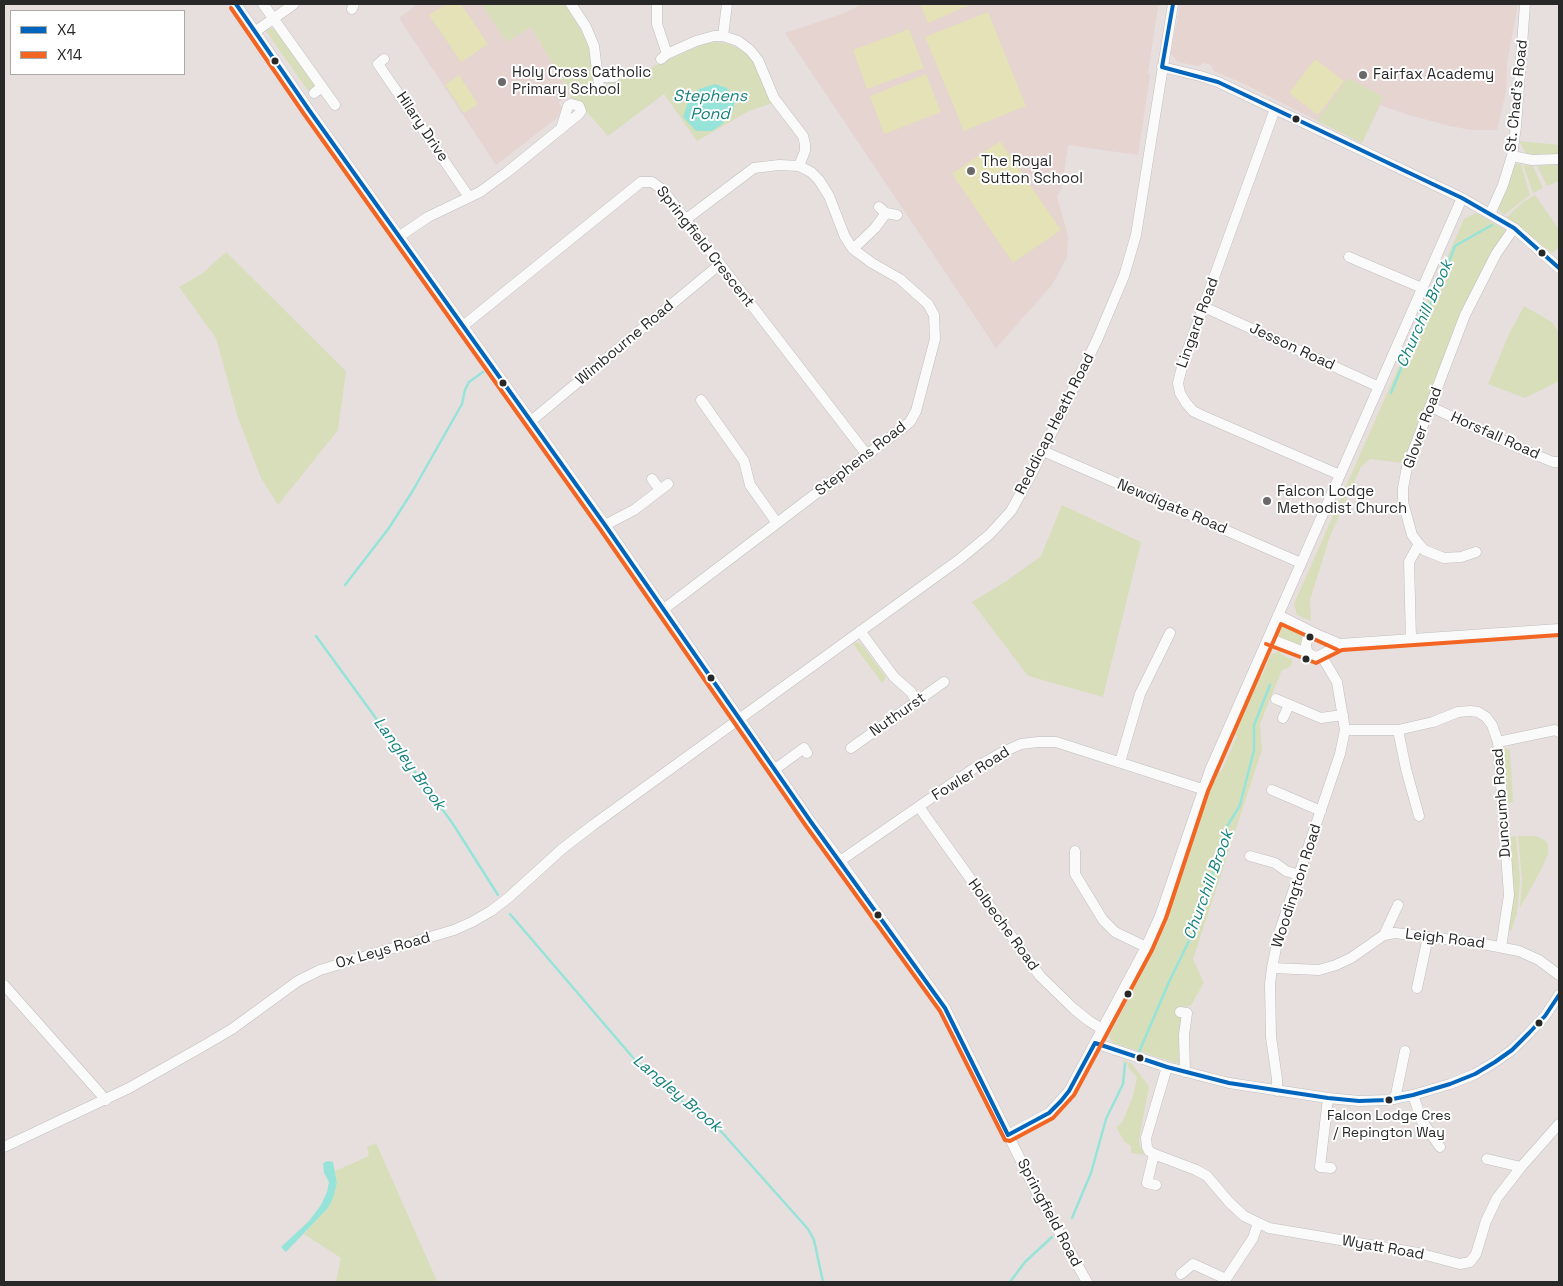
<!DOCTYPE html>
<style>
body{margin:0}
#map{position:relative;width:1563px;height:1286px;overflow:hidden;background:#e6dfde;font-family:"Space Grotesk",sans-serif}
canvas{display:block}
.frame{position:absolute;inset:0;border:5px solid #282828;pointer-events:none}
.legend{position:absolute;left:10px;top:10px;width:175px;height:65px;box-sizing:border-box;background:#fff;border:1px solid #a9a9a9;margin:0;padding:6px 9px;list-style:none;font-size:15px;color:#282828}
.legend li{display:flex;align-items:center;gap:10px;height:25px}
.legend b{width:25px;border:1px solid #a9a9a9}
</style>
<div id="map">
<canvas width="1563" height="1286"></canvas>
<div class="frame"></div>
<ul class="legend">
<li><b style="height:6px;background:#0065bd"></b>X4</li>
<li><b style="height:6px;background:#f26522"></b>X14</li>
</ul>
</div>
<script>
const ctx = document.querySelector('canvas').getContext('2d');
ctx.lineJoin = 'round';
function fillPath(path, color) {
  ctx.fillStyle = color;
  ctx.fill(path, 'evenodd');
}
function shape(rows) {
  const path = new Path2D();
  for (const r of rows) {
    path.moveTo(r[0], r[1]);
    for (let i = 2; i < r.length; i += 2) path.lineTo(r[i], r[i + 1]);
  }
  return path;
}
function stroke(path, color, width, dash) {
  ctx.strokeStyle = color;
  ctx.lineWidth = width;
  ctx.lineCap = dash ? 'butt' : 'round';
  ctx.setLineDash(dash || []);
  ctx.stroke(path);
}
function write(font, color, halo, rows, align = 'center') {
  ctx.font = font + ' "Space Grotesk",sans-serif';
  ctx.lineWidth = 4;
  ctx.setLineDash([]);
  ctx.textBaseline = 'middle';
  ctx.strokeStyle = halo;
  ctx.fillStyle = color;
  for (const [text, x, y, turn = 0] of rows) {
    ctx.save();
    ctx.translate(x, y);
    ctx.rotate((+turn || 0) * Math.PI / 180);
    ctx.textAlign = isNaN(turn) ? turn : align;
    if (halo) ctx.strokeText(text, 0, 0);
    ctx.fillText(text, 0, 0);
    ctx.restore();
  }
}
const education = shape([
 [417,4,481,4,507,42,531,27,570,94,558,103,562,107,558,117,496,165,399,18],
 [862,4,1161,4,1158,7,1148,73,1150,75,1138,155,1068,145,1062,187,1057,197,1068,236,1067,257,1052,285,996,348,785,33,842,14],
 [1180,4,1518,4,1507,63,1506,91,1497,130,1471,130,1450,126,1409,115,1380,105,1362,143,1242,83,1214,71,1211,65,1203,63,1198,66,1178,62,1171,54]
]);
const green = shape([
 [481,4,565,4,581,30,589,48,594,87,601,89,615,80,641,72,704,44,715,42,729,44,742,50,753,61,772,103,749,111,697,141,664,94,608,136,587,112,581,101,571,98,570,93,531,27,507,42],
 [270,28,275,29,315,84,311,90,309,92,266,31],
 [1348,78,1383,97,1362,143,1317,121],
 [1519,141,1559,145,1559,154,1527,155],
 [1516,164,1521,164,1530,195,1504,215,1498,209,1514,166],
 [1558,164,1559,181,1547,186,1537,166],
 [1523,165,1533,166,1543,188,1533,193],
 [1535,195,1559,229,1559,247,1552,253,1507,217,1523,202],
 [1476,213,1505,230,1503,236,1403,463,1370,459,1361,467,1330,536,1310,600,1311,621,1297,615,1294,604,1464,219],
 [226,252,346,371,338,430,278,505,261,478,238,418,216,338,179,287,203,273],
 [1524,306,1552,322,1559,332,1559,381,1525,398,1488,384,1510,332],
 [1062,505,1141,542,1103,697,1028,676,972,602,1005,582,1041,556],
 [1281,624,1287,624,1304,632,1300,646,1280,639,1277,635,1277,630],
 [857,642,862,645,886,677,882,683,853,644],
 [1280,651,1281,654,1293,660,1290,667,1282,670,1260,724,1262,750,1193,959,1204,983,1191,1005,1178,1010,1177,1015,1183,1020,1180,1064,1113,1043,1109,1036,1111,1032,1151,956,1153,946,1167,910,1196,821,1215,770,1221,772,1237,736,1233,734,1258,674,1262,676,1271,654],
 [1505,748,1510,750,1513,802,1505,803,1502,750],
 [1516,836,1520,880,1517,913,1511,931,1507,931,1509,837],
 [1518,836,1536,836,1546,841,1548,845,1548,854,1542,868,1520,908,1522,880],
 [1124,1060,1132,1064,1149,1086,1139,1140,1140,1146,1145,1155,1131,1153,1131,1146,1124,1141,1116,1127,1122,1123,1133,1096,1137,1077,1130,1070,1127,1063,1123,1062],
 [376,1143,437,1281,336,1282,341,1258,304,1234,328,1208,337,1183,335,1171,369,1156,367,1147]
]);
const pitch = shape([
 [447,4,461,4,488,44,461,62,429,15],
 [920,4,972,4,928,23],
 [988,12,1026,106,964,131,925,37],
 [909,29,924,68,867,89,853,50],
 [1315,59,1344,81,1318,115,1289,93],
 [926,74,941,112,884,134,870,96],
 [459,75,478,104,464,113,445,85],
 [1000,141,1061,230,1013,263,952,174]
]);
const water = shape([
 [715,84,727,88,735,100,733,111,721,125,712,131,696,131,683,117,688,102,699,89],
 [328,1161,333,1162,337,1183,333,1198,328,1208,286,1252,281,1247,309,1221,321,1205,327,1192,329,1182,324,1173,323,1163]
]);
const stream = shape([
 [1391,393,1404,361,1444,275,1455,246,1492,225],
 [345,585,389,528,412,492,462,404,465,390,469,382,483,372],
 [316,636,453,824,498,895],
 [510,914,635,1060,700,1117,719,1129,808,1229,814,1240,823,1282],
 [1139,1052,1169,982,1202,914,1210,888,1216,858,1225,830,1240,805,1254,750,1254,725,1270,685],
 [1072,1218,1091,1173,1106,1119,1123,1084,1125,1064],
 [1010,1282,1025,1262,1052,1237]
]);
const minor = shape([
 [236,4,309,110,605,525,811,822,840,861,945,1008,1037,1193,1087,1282],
 [263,4,335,105],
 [571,4,586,27,594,46,599,86],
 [657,4,657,24,667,54],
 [352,9,354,4],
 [256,31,294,4],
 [723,36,727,4],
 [384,59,378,64,469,197],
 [661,59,667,54,696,41,714,36,723,36,738,41,750,50,758,60,774,98,803,136,805,144,805,151,799,166],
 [1162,67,1200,76,1218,82,1462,198,1514,228,1559,268],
 [598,77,614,77],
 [314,93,322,87],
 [1275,109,1183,363,1178,383,1180,393,1186,403,1193,411,1201,415,1340,475],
 [1512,156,1532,160,1559,159],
 [879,207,886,213,897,215],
 [1490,214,1503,185,1512,156,1516,126,1525,4],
 [400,236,428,217,480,192,506,173,579,114,581,111,579,106,571,104,568,106,561,129],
 [853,249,875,228,886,213],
 [1349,257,1422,288],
 [1204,307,1379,387],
 [463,326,641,182,652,182,663,190,867,455],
 [701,400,744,461,750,485,777,523],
 [1431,407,1517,447,1553,462,1559,462],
 [531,421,719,265],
 [1043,451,1301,563],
 [652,479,660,490],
 [605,525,634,510,668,484],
 [1419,544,1424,550,1444,558,1461,557,1476,552],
 [664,609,910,422,916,411,935,339,934,315,928,304,900,279,872,263,853,249,845,237,829,196,819,180,811,172,799,166,779,165,754,168,685,220],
 [1278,615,1318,635],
 [860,631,894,677,911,692,917,702],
 [1268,638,1316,657,1321,655,1340,644,1559,629],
 [1411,639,1409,562,1419,544,1412,535,1403,502,1403,488,1407,467,1465,315,1496,254,1514,228],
 [1312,656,1307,651,1306,645,1307,640,1313,636,1321,636,1340,644],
 [1276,699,1321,718,1343,715],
 [1283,718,1289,705],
 [1345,730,1398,730,1433,722,1458,712,1470,711,1478,712,1486,717,1492,725,1498,742,1509,895,1501,947],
 [1398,730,1406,769,1419,816],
 [1498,742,1555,730,1559,732],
 [851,748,944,682],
 [1120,762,1140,694,1170,633],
 [774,770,804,748,807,753],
 [1272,790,1321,811],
 [919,807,1040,976,1074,1009,1089,1021,1102,1029],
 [1075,851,1075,874,1103,920,1115,932,1146,947],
 [1250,856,1275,863,1286,871,1299,875],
 [840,861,973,769,1001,753,1021,744,1038,742,1056,742,1202,789],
 [1384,935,1398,905],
 [1272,968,1319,970,1336,965,1351,958,1384,935,1395,933,1478,943,1519,951,1539,960,1559,975],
 [4,985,106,1100],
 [1417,988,1428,937],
 [1180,1012,1187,1013,1184,1035,1185,1072],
 [1095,1043,1167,1067,1229,1083,1328,1098,1359,1101,1388,1100,1413,1095,1450,1084,1475,1074,1495,1062,1512,1050,1529,1033,1545,1016,1559,995],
 [1167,1067,1146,1138,1147,1147,1149,1151,1154,1154,1196,1170,1207,1176,1229,1202,1244,1216,1269,1228,1418,1253,1460,1264,1470,1262,1476,1254,1486,1221,1497,1198,1521,1167,1559,1124],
 [1277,1091,1277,1079,1271,1037,1270,984,1272,968,1279,933,1340,754,1345,730,1337,682,1321,655],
 [1413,1095,1422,1121,1440,1147],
 [1328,1098,1320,1167,1331,1168],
 [1395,1099,1405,1051],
 [1008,1135,1049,1113,1069,1091,1146,947,1160,916,1210,770,1462,198],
 [4,1147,129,1088,205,1045,232,1029,298,981,320,970,343,963,454,930,472,922,491,911,508,898,562,849,593,825,960,559,990,534,1011,511,1032,473,1097,340,1124,276,1136,235,1173,4],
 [1154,1154,1147,1183,1156,1185],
 [1487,1159,1521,1167],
 [1181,1274,1193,1264,1226,1279],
 [1224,1282,1253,1238,1258,1223]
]);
const bus1 = shape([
 [236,4,309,110,605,525,811,822,945,1008,1008,1135,1049,1113,1061,1101,1069,1091,1095,1043,1167,1067,1229,1083,1328,1098,1359,1101,1388,1100,1413,1095,1450,1084,1475,1074,1495,1062,1512,1050,1529,1033,1545,1016,1559,995],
 [1173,4,1162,67,1218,82,1462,198,1514,228,1559,268]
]);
const bus2 = shape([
 [231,8,304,114,600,529,806,826,940,1011,1005,1140,1010,1141,1053,1118,1074,1095,1152,950,1166,918,1208,791,1281,624,1338,650],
 [1266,644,1316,663,1342,650,1559,635]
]);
const markers = [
 [275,61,4.5,"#282828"],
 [1363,75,5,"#6a6868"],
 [502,82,5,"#6a6868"],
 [1296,119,4.5,"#282828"],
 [971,171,5,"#6a6868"],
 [1542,253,4.5,"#282828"],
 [503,383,4.5,"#282828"],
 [1267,501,5,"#6a6868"],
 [1310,637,4.5,"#282828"],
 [1306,659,4.5,"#282828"],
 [711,678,4.5,"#282828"],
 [878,915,4.5,"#282828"],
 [1128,994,4.5,"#282828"],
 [1539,1023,4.5,"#282828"],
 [1140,1058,4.5,"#282828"],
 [1389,1100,4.5,"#282828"]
];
const busNames = [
 ["Falcon Lodge Cres",1389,1116],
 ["/ Repington Way",1389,1133]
];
const poiNames = [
 ["Holy Cross Catholic",512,73],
 ["Primary School",512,90],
 ["Fairfax Academy",1373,75],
 ["The Royal",981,162],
 ["Sutton School",981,179],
 ["Falcon Lodge",1277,492],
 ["Methodist Church",1277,509]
];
const streetNames = [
 ["St. Chad's Road",1517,96,-84],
 ["Hilary Drive",422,127,56],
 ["Springfield Crescent",705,247,52],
 ["Lingard Road",1198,323,-70],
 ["Wimbourne Road",625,343,-40],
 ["Jesson Road",1292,347,25],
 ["Reddicap Heath Road",1055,424,-63],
 ["Glover Road",1423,428,-70],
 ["Horsfall Road",1495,436,24],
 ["Stephens Road",861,459,-38],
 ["Newdigate Road",1172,507,23],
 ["Nuthurst",898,715,-35],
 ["Fowler Road",971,774,-32],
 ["Duncumb Road",1502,803,-94],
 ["Woodington Road",1297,886,-72],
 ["Holbeche Road",1003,925,54],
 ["Leigh Road",1445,939,7],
 ["Ox Leys Road",383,951,-16],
 ["Springfield Road",1049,1213,62],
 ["Wyatt Road",1383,1248,10]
];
const waterNames = [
 ["Stephens",710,97],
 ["Pond",710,115],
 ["Churchill Brook",1425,314,-66],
 ["Langley Brook",409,764,54],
 ["Churchill Brook",1209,885,-70],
 ["Langley Brook",677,1094,40]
];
fillPath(education, '#e5d4d0');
fillPath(green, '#d8deb9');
fillPath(pitch, '#e4e2b6');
fillPath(water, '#96e4d9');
stroke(stream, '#96e4d9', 2.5);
stroke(minor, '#c0bebf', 11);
stroke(minor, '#fbfafa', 10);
stroke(bus1, '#0065bd', 4);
stroke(bus2, '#f26522', 4);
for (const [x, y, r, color] of markers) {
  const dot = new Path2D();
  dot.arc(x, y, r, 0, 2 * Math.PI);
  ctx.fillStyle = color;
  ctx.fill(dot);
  stroke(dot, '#fff', 2);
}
write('14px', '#282828', '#fff', busNames);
write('15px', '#282828', '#fff', poiNames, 'left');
write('15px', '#282828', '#fff', streetNames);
write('italic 16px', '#15827c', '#fff', waterNames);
</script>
